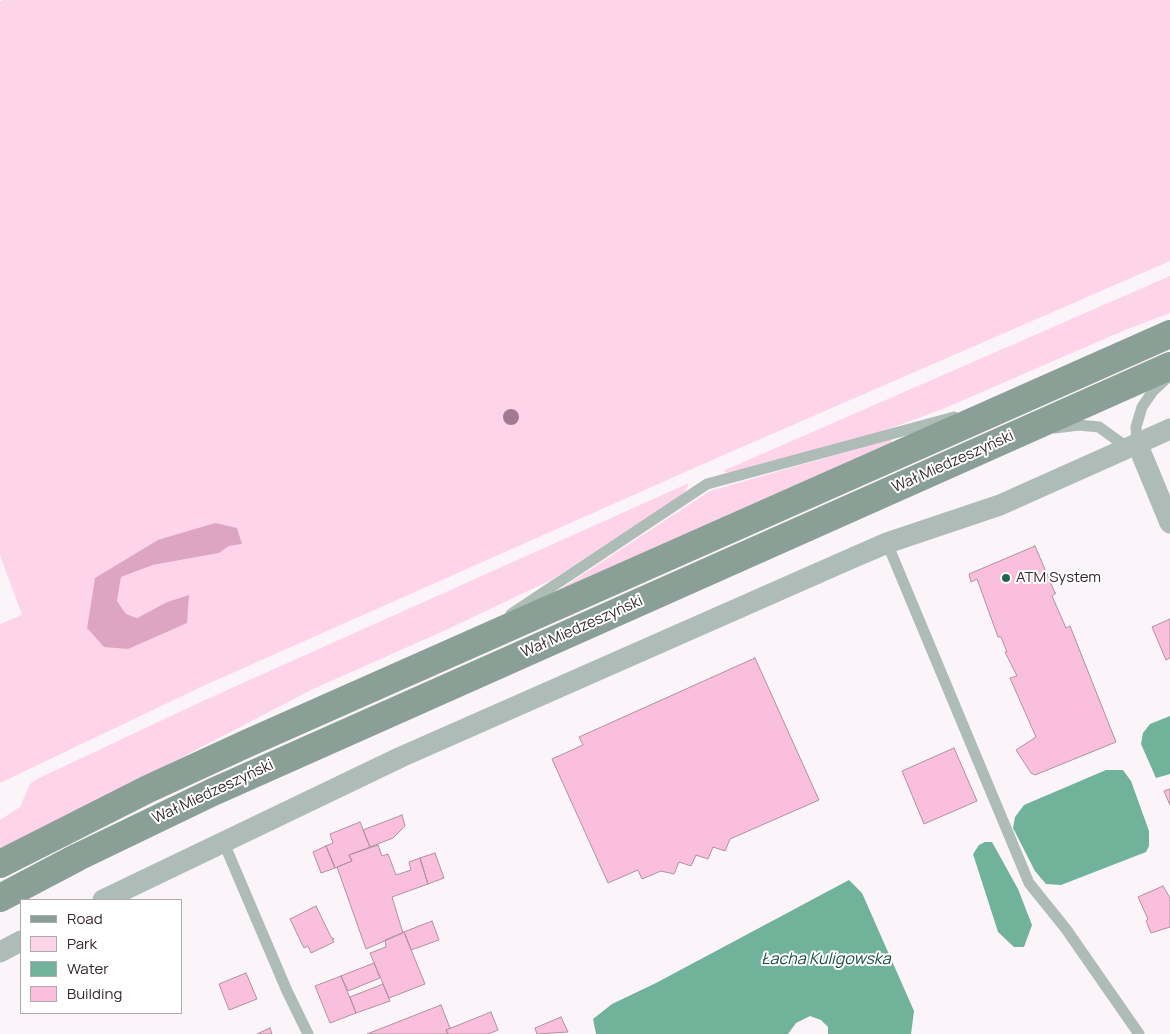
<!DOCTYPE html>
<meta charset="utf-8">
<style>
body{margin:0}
#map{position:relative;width:1170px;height:1034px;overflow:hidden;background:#fbf4f8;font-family:Manrope,sans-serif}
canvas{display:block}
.legend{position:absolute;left:20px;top:899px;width:162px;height:115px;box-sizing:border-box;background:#fff;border:1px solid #aea9ab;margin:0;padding:6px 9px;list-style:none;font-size:15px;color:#34282e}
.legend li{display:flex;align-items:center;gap:10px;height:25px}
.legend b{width:25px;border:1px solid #aea9ab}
</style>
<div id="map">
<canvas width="1170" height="1034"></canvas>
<ul class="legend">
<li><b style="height:6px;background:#8a9f96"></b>Road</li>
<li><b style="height:14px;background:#fdd4e9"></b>Park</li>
<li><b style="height:14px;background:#70b29a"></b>Water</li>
<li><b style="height:14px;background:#fabfdd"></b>Building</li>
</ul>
</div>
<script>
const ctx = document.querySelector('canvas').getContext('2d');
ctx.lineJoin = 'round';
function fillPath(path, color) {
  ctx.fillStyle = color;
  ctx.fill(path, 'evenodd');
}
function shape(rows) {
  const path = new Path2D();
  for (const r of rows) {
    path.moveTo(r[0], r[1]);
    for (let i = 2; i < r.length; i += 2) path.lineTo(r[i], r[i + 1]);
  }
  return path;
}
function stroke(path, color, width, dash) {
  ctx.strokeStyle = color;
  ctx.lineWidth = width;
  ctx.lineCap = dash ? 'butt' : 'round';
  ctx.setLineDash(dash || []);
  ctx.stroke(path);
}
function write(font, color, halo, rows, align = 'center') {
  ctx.font = font + ' Manrope,sans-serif';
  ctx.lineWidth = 4;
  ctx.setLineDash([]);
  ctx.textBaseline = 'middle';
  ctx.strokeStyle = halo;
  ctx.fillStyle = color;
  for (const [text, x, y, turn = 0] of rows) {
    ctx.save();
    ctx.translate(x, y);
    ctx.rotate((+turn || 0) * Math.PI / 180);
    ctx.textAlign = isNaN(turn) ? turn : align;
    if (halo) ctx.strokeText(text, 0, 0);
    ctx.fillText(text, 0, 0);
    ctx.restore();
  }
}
const green = shape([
 [3,0,1170,0,1170,261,719,457,203,686,0,783,0,624,22,615,0,555,0,2],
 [237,528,242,544,229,546,219,553,153,565,121,577,117,601,126,614,137,618,167,602,189,595,186,624,87,628,95,578],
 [1170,276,1170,313,1125,330,945,408,886,430,732,474,723,471],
 [891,439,892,442,559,590,710,491],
 [689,483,684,494,553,579,448,629,311,690,0,852,0,820,20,807,30,784,37,779,205,700]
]);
const forest = shape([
 [215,523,237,528,242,544,229,546,219,553,153,565,121,577,117,601,126,614,137,618,167,602,189,595,187,623,128,649,104,647,87,628,95,578,158,540]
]);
const water = shape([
 [1170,716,1170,774,1156,778,1141,744,1143,733,1150,724],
 [1106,770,1123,770,1131,781,1149,831,1149,846,1146,852,1061,885,1046,884,1035,871,1013,828,1015,817,1024,805],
 [985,842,992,842,1018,889,1032,925,1024,947,1014,947,998,932,973,854,979,845],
 [849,880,862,893,914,1011,911,1034,828,1034,828,1027,821,1020,810,1016,796,1023,788,1034,596,1034,593,1019,612,1004,656,983]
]);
const building = shape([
 [1035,546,1055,593,1056,593,1052,596,1066,628,1070,626,1116,742,1035,775,1031,773,1016,750,1036,737,1010,678,1017,676,1005,652,1007,652,1001,637,998,637,977,579,971,582,969,574,1035,546],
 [1170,619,1170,658,1166,660,1152,627,1170,619],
 [755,658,819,800,730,839,725,851,713,847,708,859,696,855,691,866,679,862,674,874,661,871,642,879,638,870,608,883,552,759,583,745,579,737,755,658],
 [954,748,977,801,924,824,902,771,954,748],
 [1170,789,1170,805,1164,791,1170,789],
 [402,815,405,826,393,838,370,847,363,830,402,815],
 [360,822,370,847,349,855,352,861,335,868,326,846,333,843,330,834,360,822],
 [378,845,382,856,388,854,396,875,411,870,409,862,420,858,428,884,392,897,403,933,366,949,337,867,352,861,349,855,378,845],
 [326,846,335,868,321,873,313,852,326,846],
 [435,853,444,878,428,884,420,858,435,853],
 [1163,886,1170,898,1170,927,1151,933,1146,921,1148,919,1138,897,1163,886],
 [316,906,331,937,334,939,332,939,334,942,311,953,308,946,304,948,290,919,316,906],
 [432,921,439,940,411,950,404,932,432,921],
 [404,932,425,984,389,998,370,953,386,947,385,940,404,932],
 [374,963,380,978,348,991,341,976,374,963],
 [246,973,257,999,229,1010,219,984,246,973],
 [341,976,356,1013,330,1023,315,986,341,976],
 [383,984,390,1001,356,1013,350,997,383,984],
 [441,1005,450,1028,446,1030,448,1034,367,1034,441,1005],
 [491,1012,498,1030,488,1034,448,1034,446,1030,491,1012],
 [561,1017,568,1032,537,1034,535,1028,561,1017],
 [270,1028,272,1034,257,1034,270,1028]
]);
const lane = shape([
 [1055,428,1079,425,1099,427,1128,448],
 [1137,443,1136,427,1142,407,1153,391,1167,378],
 [887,543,1029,883,1066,929,1139,1034],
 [511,614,707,484,954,417],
 [223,841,287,991,308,1034]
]);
const street = shape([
 [1137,443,1170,523],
 [103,900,401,757,850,559,887,543,1000,505,1170,429],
 [0,952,21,941]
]);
const secondary = shape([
 [0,864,148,789,248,743,1170,334],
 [0,898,78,857,213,792,1170,366]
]);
const trees = [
 [511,417]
];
const markers = [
 [1006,578,5,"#286551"]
];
const streetNames = [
 ["Wał Miedzeszyński",953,462,-24],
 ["Wał Miedzeszyński",582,627,-24],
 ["Wał Miedzeszyński",213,792,-25]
];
const poiNames = [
 ["ATM System",1016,578]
];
const waterNames = [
 ["Łacha Kuligowska",826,960]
];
fillPath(green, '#fdd4e9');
fillPath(forest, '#dea5c3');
fillPath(water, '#70b29a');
fillPath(building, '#fabfdd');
stroke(building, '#ae919f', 1);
stroke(lane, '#adbcb6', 11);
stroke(street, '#adbcb6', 21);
stroke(secondary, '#8a9f96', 28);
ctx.fillStyle = '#a17991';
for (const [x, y] of trees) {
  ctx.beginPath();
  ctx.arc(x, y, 8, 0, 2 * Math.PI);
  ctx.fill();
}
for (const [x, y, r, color] of markers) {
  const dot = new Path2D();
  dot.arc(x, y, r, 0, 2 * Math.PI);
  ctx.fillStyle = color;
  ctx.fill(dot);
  stroke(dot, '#fff', 2);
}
write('15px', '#34282e', '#fff', streetNames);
write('15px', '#34282e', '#fff', poiNames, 'left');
write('italic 16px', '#194f3e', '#fff', waterNames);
</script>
